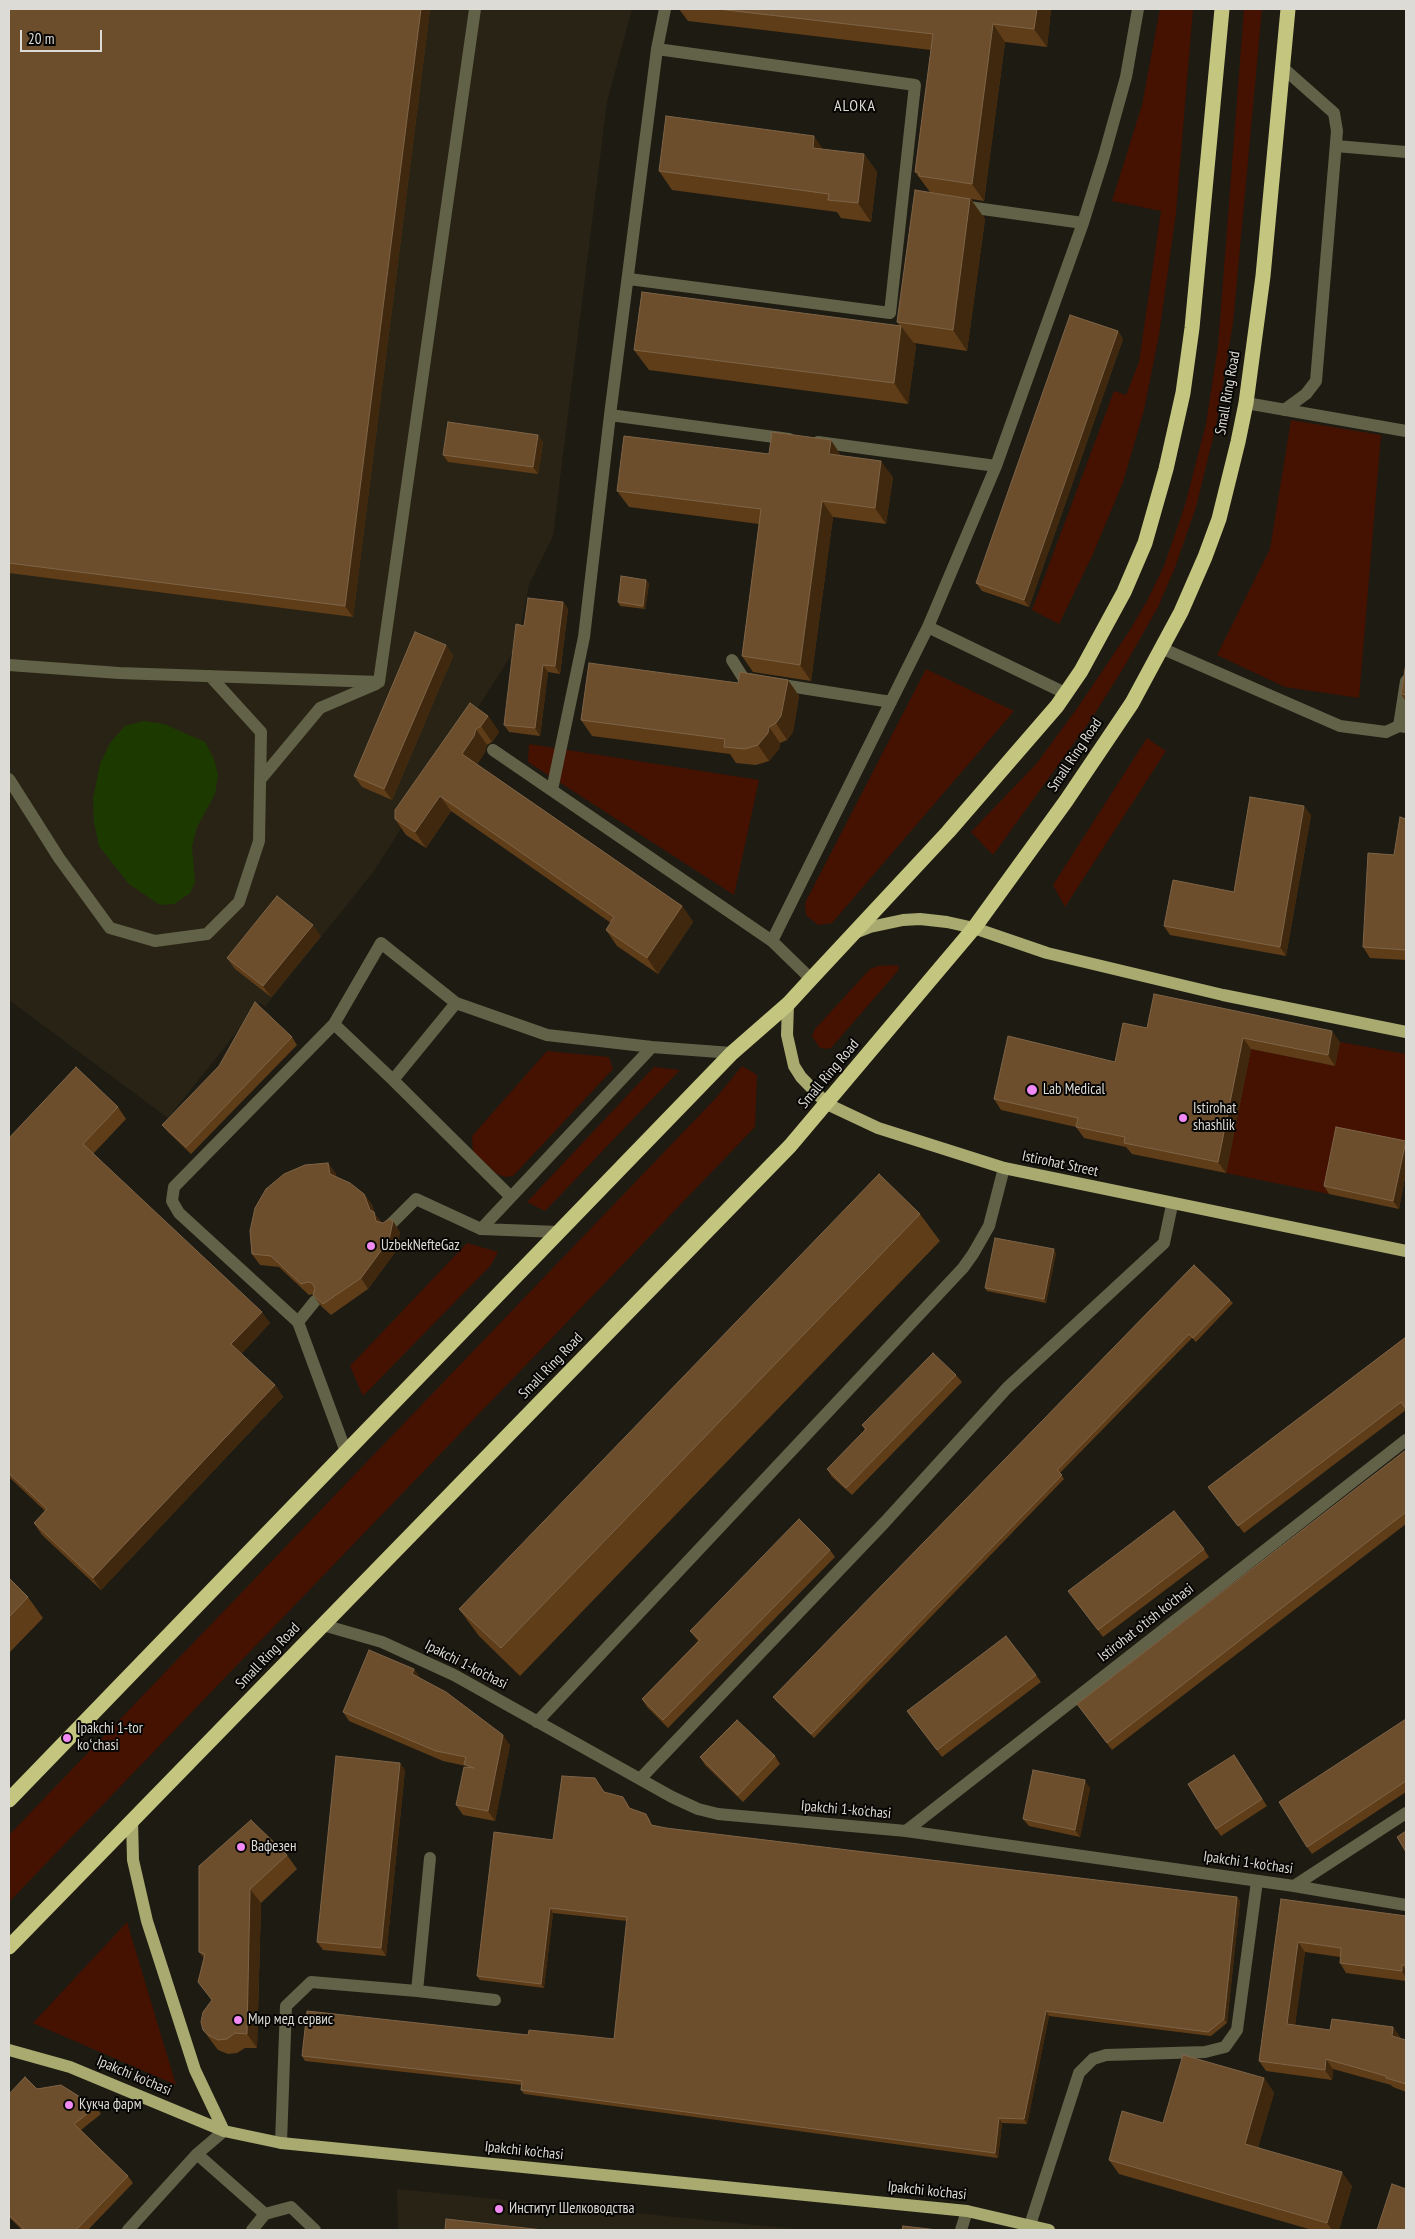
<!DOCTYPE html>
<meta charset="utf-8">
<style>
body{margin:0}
#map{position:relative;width:1415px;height:2239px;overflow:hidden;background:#1e1b13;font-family:"PT Sans Narrow",sans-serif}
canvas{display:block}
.frame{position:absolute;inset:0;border:10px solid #dddbd6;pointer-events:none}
.scale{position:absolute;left:20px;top:30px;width:82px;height:22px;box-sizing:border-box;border:2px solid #dddbd6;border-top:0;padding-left:6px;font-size:15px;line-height:18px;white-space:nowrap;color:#dddbd6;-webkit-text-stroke:4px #070604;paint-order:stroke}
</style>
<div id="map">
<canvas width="1415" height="2239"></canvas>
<div class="frame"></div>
<div class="scale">20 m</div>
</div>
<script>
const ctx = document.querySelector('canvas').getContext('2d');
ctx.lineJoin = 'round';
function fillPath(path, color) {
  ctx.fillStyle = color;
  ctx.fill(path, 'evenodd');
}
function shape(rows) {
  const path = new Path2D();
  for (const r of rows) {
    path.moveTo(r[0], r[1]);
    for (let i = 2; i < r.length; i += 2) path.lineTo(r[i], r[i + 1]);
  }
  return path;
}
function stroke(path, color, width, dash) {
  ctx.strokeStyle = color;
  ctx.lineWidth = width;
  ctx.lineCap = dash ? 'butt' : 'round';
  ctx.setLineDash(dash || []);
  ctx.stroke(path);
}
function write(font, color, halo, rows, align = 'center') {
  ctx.font = font + ' "PT Sans Narrow",sans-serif';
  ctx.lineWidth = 4;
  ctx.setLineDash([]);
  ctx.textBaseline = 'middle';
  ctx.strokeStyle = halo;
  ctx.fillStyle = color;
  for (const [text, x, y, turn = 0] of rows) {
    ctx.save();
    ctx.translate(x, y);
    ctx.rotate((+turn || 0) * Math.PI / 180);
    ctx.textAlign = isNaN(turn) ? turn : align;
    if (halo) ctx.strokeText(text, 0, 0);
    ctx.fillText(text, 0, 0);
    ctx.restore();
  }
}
const built = shape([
 [9,9,632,9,607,102,553,536,529,585,517,646,374,871,265,1007,260,1003,168,1118,9,1000],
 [397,2189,805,2230,398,2230]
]);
const green = shape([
 [1160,9,1193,9,1176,213,1159,335,1144,410,1123,482,1093,554,1059,624,1032,610,1114,391,1126,395,1139,362,1161,211,1112,201,1142,105],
 [1244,9,1262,9,1233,323,1216,426,1196,507,1174,570,1158,607,1124,667,1092,718,993,855,971,832,1037,763,1078,707,1130,630,1147,601,1164,566,1185,505,1206,424,1218,346],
 [1291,420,1381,435,1359,698,1285,687,1217,655,1270,549],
 [926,669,1014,711,832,923,818,925,806,915,805,903],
 [1147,738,1166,751,1065,907,1053,885],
 [529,744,759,780,734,895,528,762],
 [897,965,899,968,897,972,831,1048,825,1049,819,1047,812,1036,815,1029,870,969,878,966],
 [1340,1042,1406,1054,1406,1148,1342,1135,1329,1194,1226,1173,1251,1049,1335,1066],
 [547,1051,609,1057,613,1069,513,1176,505,1177,497,1174,473,1152,472,1136],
 [742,1066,757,1075,755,1127,9,1902,9,1835,715,1099],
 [654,1067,680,1070,545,1211,527,1202],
 [467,1243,498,1252,491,1265,363,1396,350,1366],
 [127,1922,176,2085,33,2023]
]);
const water = shape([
 [144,721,164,724,205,742,214,759,218,775,215,794,197,827,192,847,195,882,190,893,174,904,160,905,129,884,99,846,94,822,93,799,100,764,110,743,125,726]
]);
const minor = shape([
 [1282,67,1334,113,1337,131,1316,381,1306,394,1284,410],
 [1336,146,1406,152],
 [961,206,1083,223],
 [629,279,890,313,915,85,657,49],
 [1246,403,1406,431],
 [610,415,789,439],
 [818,442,996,466],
 [928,627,1065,693],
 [1161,648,1340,726,1386,732,1399,726,1406,727],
 [732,660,744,679,753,680],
 [9,665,119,673,379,682],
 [379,682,475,9],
 [776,684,891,702],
 [1399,726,1406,681],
 [493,750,772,941],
 [9,779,59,858,110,928,155,941,207,934,239,902,259,841,261,732,210,676],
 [260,780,320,708,376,684],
 [552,790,584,637,610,415,657,49,665,9],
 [811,979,772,941,928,627,996,466,1083,223,1104,156,1126,77,1138,9],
 [393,1080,334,1024,381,943,456,1003],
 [511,1197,393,1080,456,1003,547,1035,652,1047,732,1053],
 [389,1226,416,1199,481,1229,558,1232],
 [481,1229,652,1047],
 [315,1301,298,1322,346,1452],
 [298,1322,179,1213,172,1201,174,1187,334,1024],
 [323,1625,382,1642,454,1675,672,1797,698,1809,718,1814,906,1831,1294,1886,1406,1905],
 [537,1722,963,1268,973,1254,989,1226,1004,1168],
 [640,1779,885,1522,1007,1388,1164,1243,1172,1205],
 [906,1831,1406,1440],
 [1294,1886,1406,1813],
 [417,1991,495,2000],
 [281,2143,286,2006,311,1982,417,1991,430,1858],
 [197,2154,265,2214,252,2230],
 [265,2214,291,2207,315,2230],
 [1030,2225,1079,2073,1093,2059,1106,2055,1205,2052,1225,2047,1237,2030,1257,1881],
 [128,2230,197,2154,224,2131],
 [961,2230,967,2211]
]);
const major = shape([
 [855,933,870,927,903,920,920,919,947,922,974,928,1047,953,1223,995,1406,1032],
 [788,1004,787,1035,794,1066,801,1077,827,1104,878,1128,1004,1168,1406,1251],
 [132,1820,133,1860,147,1921,195,2070,224,2131],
 [9,2050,70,2067,224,2131,281,2143,967,2211,1049,2230]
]);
const highway = shape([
 [9,1800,732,1053,788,1004,811,979,948,832,1057,706,1081,671,1124,592,1145,543,1166,469,1183,393,1192,328,1222,9],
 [9,1947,790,1146,974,928,1066,801,1132,703,1181,612,1205,557,1219,519,1238,442,1246,403,1263,276,1288,9]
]);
const wall = shape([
 [9,9,430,9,353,617,9,573],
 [679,9,1051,9,1047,47,1005,42,984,201,971,199,985,219,967,351,914,343,916,346,908,404,649,370,634,350,899,325,897,322,930,192,915,172,931,50,688,21],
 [864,154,877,172,871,222,841,218,837,212,672,190,659,171],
 [1118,331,1123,339,1029,607,982,591,976,583],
 [543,442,538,474,448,462,443,455],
 [769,454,842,456,893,477,886,524,833,517,811,681,753,672,742,656,759,524,629,507,617,491],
 [646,580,649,584,645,609,620,606,618,602],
 [563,602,568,609,560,674,548,672,540,736,509,732,504,725,524,626],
 [446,645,453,656,392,800,362,787,354,776],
 [1406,663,1406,702,1401,694],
 [788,680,799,696,793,732,787,740,780,743,779,749,769,761,756,765,736,763,730,754,592,736,581,720,738,683],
 [488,716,499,732,492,742,487,745,485,752,477,764,682,906,693,922,658,974,617,946,606,930,611,923,451,811,426,848,406,835,395,819,395,810],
 [1311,815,1286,956,1170,935,1164,926,1234,892],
 [1406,819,1406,960,1370,958,1363,947],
 [321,936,271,997,235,969,227,958],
 [1147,1028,1340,1042,1335,1066,1251,1049,1226,1173,1132,1154,1126,1147,1084,1138,1076,1127,1001,1110,994,1099,1115,1062],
 [292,1037,297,1045,191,1154,168,1132,162,1125],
 [118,1107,126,1119,93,1154,270,1323,241,1354,275,1385,283,1397,101,1590,42,1535,34,1523,45,1511,9,1477,9,1138],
 [1406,1141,1406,1172,1399,1209,1329,1194,1324,1186],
 [328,1163,336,1174,336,1177,364,1194,372,1205,375,1214,381,1222,400,1232,396,1251,368,1289,331,1315,321,1306,313,1295,314,1294,309,1295,279,1267,260,1265,252,1254],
 [920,1214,940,1241,520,1676,479,1636,459,1609],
 [1056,1253,1046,1303,987,1291,985,1288],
 [1194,1265,1230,1300,1233,1303,1196,1342,1192,1338,1060,1473,1064,1479,814,1738,776,1701,773,1697],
 [1406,1337,1406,1410,1244,1533,1208,1487],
 [956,1375,962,1382,852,1495,832,1477,827,1469,865,1430,862,1425],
 [1406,1450,1406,1524,1112,1750,1077,1704],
 [1204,1549,1209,1557,1103,1637,1068,1591],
 [830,1550,835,1557,668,1728,647,1707,642,1699,698,1641,690,1631],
 [9,1578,28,1597,43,1618,9,1653],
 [414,1669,420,1678,510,1745,495,1821,463,1815,456,1805,467,1767,466,1766,443,1761,349,1721,343,1712],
 [1036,1675,1041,1682,942,1757,907,1711],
 [1406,1719,1406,1792,1312,1854,1307,1847],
 [1234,1755,1267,1806,1221,1836,1216,1829],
 [775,1756,780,1764,743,1802,705,1765,700,1757],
 [405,1770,386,1956,323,1950,317,1942],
 [1090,1788,1080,1837,1029,1826,1023,1819],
 [604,1792,626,1801,630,1808,649,1818,652,1825,666,1828,1237,1897,1240,1901,1227,2023,1211,2036,1049,2016,1027,2124,1002,2123,998,2158,524,2094,521,2090,522,2085,305,2061,302,2056,528,2035,614,2039,627,1921,553,1913,544,1988,480,1980,477,1976,553,1840],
 [287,1855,297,1869,261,1903,257,2048,245,2048,237,2053,228,2054,218,2050,203,2030,212,2000,198,1982,204,1958,199,1952,199,1866],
 [1281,1899,1406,1916,1406,1981,1346,1973,1340,1963,1340,1957,1305,1952,1295,2025,1330,2030,1393,2027,1400,2037,1399,2038,1406,2040,1406,2092,1393,2087,1391,2085,1333,2069,1332,2080,1266,2071,1259,2061],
 [1264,2078,1274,2093,1258,2147,1352,2186,1339,2230,1312,2230,1119,2174,1109,2160,1163,2123],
 [37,2089,96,2107,101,2114,81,2130,128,2176,133,2183,88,2230,22,2230,9,2217,9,2094]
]);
const shadedWall = shape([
 [421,9,430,9,353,617,345,606],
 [1037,9,1051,9,1047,47,1034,29],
 [993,24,1005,42,984,201,972,184],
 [814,136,827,155,813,148],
 [864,154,877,172,871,222,858,203],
 [970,199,985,219,967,351,953,330],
 [901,326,916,346,908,404,894,383],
 [1118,331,1123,339,1029,607,1024,600],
 [538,435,543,442,538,474,533,467],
 [831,440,842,457,829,454],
 [881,461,893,477,886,524,875,508],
 [822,501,833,517,811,681,800,665],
 [646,580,649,584,645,609,643,606],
 [563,602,568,609,560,674,555,666],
 [446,645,453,656,392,800,384,789],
 [543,665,548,672,540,736,535,728],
 [788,680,799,696,793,732,787,740,776,723],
 [488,716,499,732,492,742,481,726],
 [769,727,780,743,779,749,769,761,758,745],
 [476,729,487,745,485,752,473,770,462,754],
 [440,796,451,811,426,848,415,832],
 [1304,806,1311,815,1286,956,1280,947],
 [682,906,693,922,658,974,647,958],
 [313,925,321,936,271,997,263,986],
 [1332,1031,1340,1042,1335,1066,1328,1055],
 [1243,1038,1251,1049,1226,1173,1218,1162],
 [1406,1141,1406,1172,1399,1209,1393,1201],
 [328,1163,336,1174,338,1185,330,1174],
 [364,1194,372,1205,375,1214,382,1223,376,1221,370,1210],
 [393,1221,400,1232,396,1251,368,1289,361,1278],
 [1054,1249,1056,1253,1046,1303,1044,1299],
 [262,1312,270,1323,239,1356,231,1344],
 [275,1385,283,1397,101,1590,93,1578],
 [414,1669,420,1679,412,1674],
 [503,1735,510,1745,495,1821,488,1811],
 [400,1763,405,1770,386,1956,381,1948],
 [1085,1780,1090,1788,1080,1837,1075,1830],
 [250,1889,261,1903,257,2048,247,2034],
 [1237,1897,1240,1901,1227,2023,1224,2019],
 [550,1908,553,1913,544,1988,541,1984],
 [1298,1942,1305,1952,1294,2034,1287,2024],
 [1402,1965,1406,1970,1406,1978,1402,1971],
 [1046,2011,1049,2016,1027,2124,1024,2119],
 [1393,2027,1400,2037,1399,2046,1392,2036],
 [1326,2059,1333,2069,1332,2080,1325,2070],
 [1264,2078,1274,2093,1255,2158,1245,2144],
 [999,2118,1002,2123,998,2158,995,2153],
 [1342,2172,1352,2186,1339,2230,1332,2230,1327,2223]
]);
const building = shape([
 [9,9,421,9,345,606,9,563,9,9],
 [718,9,1037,9,1034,29,993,24,972,184,919,176,919,172,915,172,933,34,718,9],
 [666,116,814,136,813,148,864,154,858,203,828,200,829,194,659,171,666,116],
 [915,190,970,199,953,330,897,322,915,190],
 [642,292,901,326,894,383,634,350,642,292],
 [1070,315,1118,331,1024,600,976,583,1070,315],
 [448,422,538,435,533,467,443,455,448,422],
 [772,432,831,440,829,454,881,461,875,508,822,501,800,665,742,656,761,509,617,491,624,436,769,454,772,432],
 [621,576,646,580,643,606,618,602,621,576],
 [528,598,563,602,555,666,543,665,535,728,504,725,516,624,524,626,528,598],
 [415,632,446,645,384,789,354,776,415,632],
 [589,663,738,683,740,672,788,680,781,716,776,723,769,727,768,733,758,745,745,749,724,747,725,739,581,720,589,663],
 [1406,663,1406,695,1401,694,1406,663],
 [470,703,488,716,481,726,476,729,474,736,462,754,682,906,647,958,606,930,614,917,440,796,415,832,395,819,395,810,470,703],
 [1250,797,1304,806,1280,947,1164,926,1173,880,1234,892,1250,797],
 [1400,817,1406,819,1406,950,1363,947,1368,853,1394,855,1400,817],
 [277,896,313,925,263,986,227,958,277,896],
 [1154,994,1332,1031,1328,1055,1243,1038,1218,1162,1124,1143,1125,1137,1076,1127,1078,1118,994,1099,1008,1036,1115,1062,1123,1023,1147,1028,1154,994],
 [255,1002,292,1037,186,1147,162,1125,219,1066,255,1002],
 [76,1067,118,1107,83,1144,262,1312,231,1344,275,1385,93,1578,34,1523,47,1509,9,1473,9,1138,76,1067],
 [1336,1127,1406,1141,1393,1201,1324,1186,1336,1127],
 [328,1163,330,1174,350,1183,364,1194,370,1210,374,1212,376,1221,383,1223,389,1219,393,1221,389,1240,361,1278,323,1304,313,1295,315,1288,312,1283,308,1282,301,1284,271,1256,252,1254,250,1231,255,1208,266,1189,284,1174,305,1165,328,1163],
 [879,1174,920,1214,501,1648,459,1609,879,1174],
 [995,1238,1054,1249,1044,1299,985,1288,995,1238],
 [1194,1265,1230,1300,1193,1338,1189,1334,1057,1470,1062,1475,811,1734,773,1697,1194,1265],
 [1406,1337,1406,1409,1401,1402,1238,1526,1208,1487,1406,1337],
 [933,1353,956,1375,846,1488,827,1469,866,1429,862,1425,933,1353],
 [1406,1450,1406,1512,1107,1743,1077,1704,1406,1450],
 [1174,1511,1204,1549,1098,1630,1068,1591,1174,1511],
 [799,1519,830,1550,663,1720,642,1699,700,1640,690,1631,799,1519],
 [9,1578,28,1597,9,1617,9,1578],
 [1006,1636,1036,1675,937,1750,907,1711,1006,1636],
 [369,1650,414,1669,412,1674,446,1692,503,1735,488,1811,456,1805,464,1767,474,1768,464,1764,466,1757,436,1751,343,1712,369,1650],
 [1406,1719,1406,1781,1307,1847,1279,1802,1406,1719],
 [737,1720,775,1756,738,1795,700,1757,737,1720],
 [1234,1755,1262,1799,1216,1829,1188,1784,1234,1755],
 [336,1756,400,1763,381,1948,317,1942,336,1756],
 [1033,1770,1085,1780,1075,1830,1023,1819,1033,1770],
 [562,1776,595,1778,604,1792,623,1797,629,1808,646,1814,651,1825,666,1828,1237,1897,1224,2019,1208,2032,1046,2011,1024,2119,999,2118,995,2153,521,2090,522,2081,302,2056,307,2011,528,2035,529,2030,614,2039,627,1917,550,1908,541,1984,477,1976,494,1832,553,1840,562,1776],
 [251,1820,287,1855,250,1889,247,2034,235,2033,227,2039,218,2040,208,2035,203,2030,201,2022,203,2012,212,2000,198,1982,205,1954,199,1952,199,1866,251,1820],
 [1406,1831,1406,1852,1397,1837,1406,1831],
 [1281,1899,1406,1916,1406,1965,1402,1965,1402,1971,1340,1963,1341,1948,1298,1942,1287,2024,1330,2030,1332,2019,1393,2027,1392,2036,1406,2040,1406,2084,1386,2078,1386,2076,1326,2059,1325,2070,1259,2061,1281,1899],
 [1183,2055,1264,2078,1245,2144,1342,2172,1327,2223,1109,2160,1122,2111,1163,2123,1183,2055],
 [25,2077,37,2089,61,2085,96,2107,74,2124,128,2176,76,2230,25,2230,9,2215,9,2094,25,2077],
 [1392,2184,1406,2189,1406,2230,1377,2230,1392,2184],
 [446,2219,543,2230,445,2230,446,2219],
 [903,2226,938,2230,902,2230,903,2226]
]);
const markers = [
 [1032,1090,6,"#f28af3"],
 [1183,1118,5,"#f28af3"],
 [371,1246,5,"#f28af3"],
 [67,1738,5,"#f28af3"],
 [241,1847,5,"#f28af3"],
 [238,2020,5,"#f28af3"],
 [69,2105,5,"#f28af3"],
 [499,2209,5,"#f28af3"]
];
const streetNames = [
 ["Small Ring Road",1228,393,-80],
 ["Small Ring Road",1075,755,-56],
 ["Small Ring Road",829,1074,-50],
 ["Istirohat Street",1060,1164,12],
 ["Small Ring Road",551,1366,-46],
 ["Istirohat o'tish ko'chasi",1146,1623,-38],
 ["Small Ring Road",268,1656,-46],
 ["Ipakchi 1-ko'chasi",466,1665,27],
 ["Ipakchi 1-ko'chasi",846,1810,5],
 ["Ipakchi 1-ko'chasi",1248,1863,8],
 ["Ipakchi ko'chasi",134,2076,23],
 ["Ipakchi ko'chasi",524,2151,6],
 ["Ipakchi ko'chasi",927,2191,6]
];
const poiNames = [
 ["Lab Medical",1043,1090],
 ["Istirohat",1193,1109],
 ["shashlik",1193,1126],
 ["UzbekNefteGaz",381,1246],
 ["Ipakchi 1-tor",77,1729],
 ["koʻchasi",77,1746],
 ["Вафезен",251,1847],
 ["Мир мед сервис",248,2020],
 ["Кукча фарм",79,2105],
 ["Институт Шелководства",509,2209]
];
const neighbourhoodNames = [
 ["ALOKA",855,106]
];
fillPath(built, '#292315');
fillPath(green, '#451202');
fillPath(water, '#1c3a00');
stroke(minor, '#616247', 12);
stroke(major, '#a8aa70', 12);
stroke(highway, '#c4c680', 15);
fillPath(wall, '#5f3d18');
fillPath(shadedWall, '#3f280e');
fillPath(building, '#6c4e2d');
stroke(building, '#7e6447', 1);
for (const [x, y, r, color] of markers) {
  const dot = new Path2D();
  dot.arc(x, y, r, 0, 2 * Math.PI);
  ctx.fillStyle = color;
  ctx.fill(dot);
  stroke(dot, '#070604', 2);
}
write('15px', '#dddbd6', '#070604', streetNames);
write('15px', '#dddbd6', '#070604', poiNames, 'left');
ctx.letterSpacing = '1px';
write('16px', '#dddbd6', '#070604', neighbourhoodNames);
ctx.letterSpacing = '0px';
</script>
